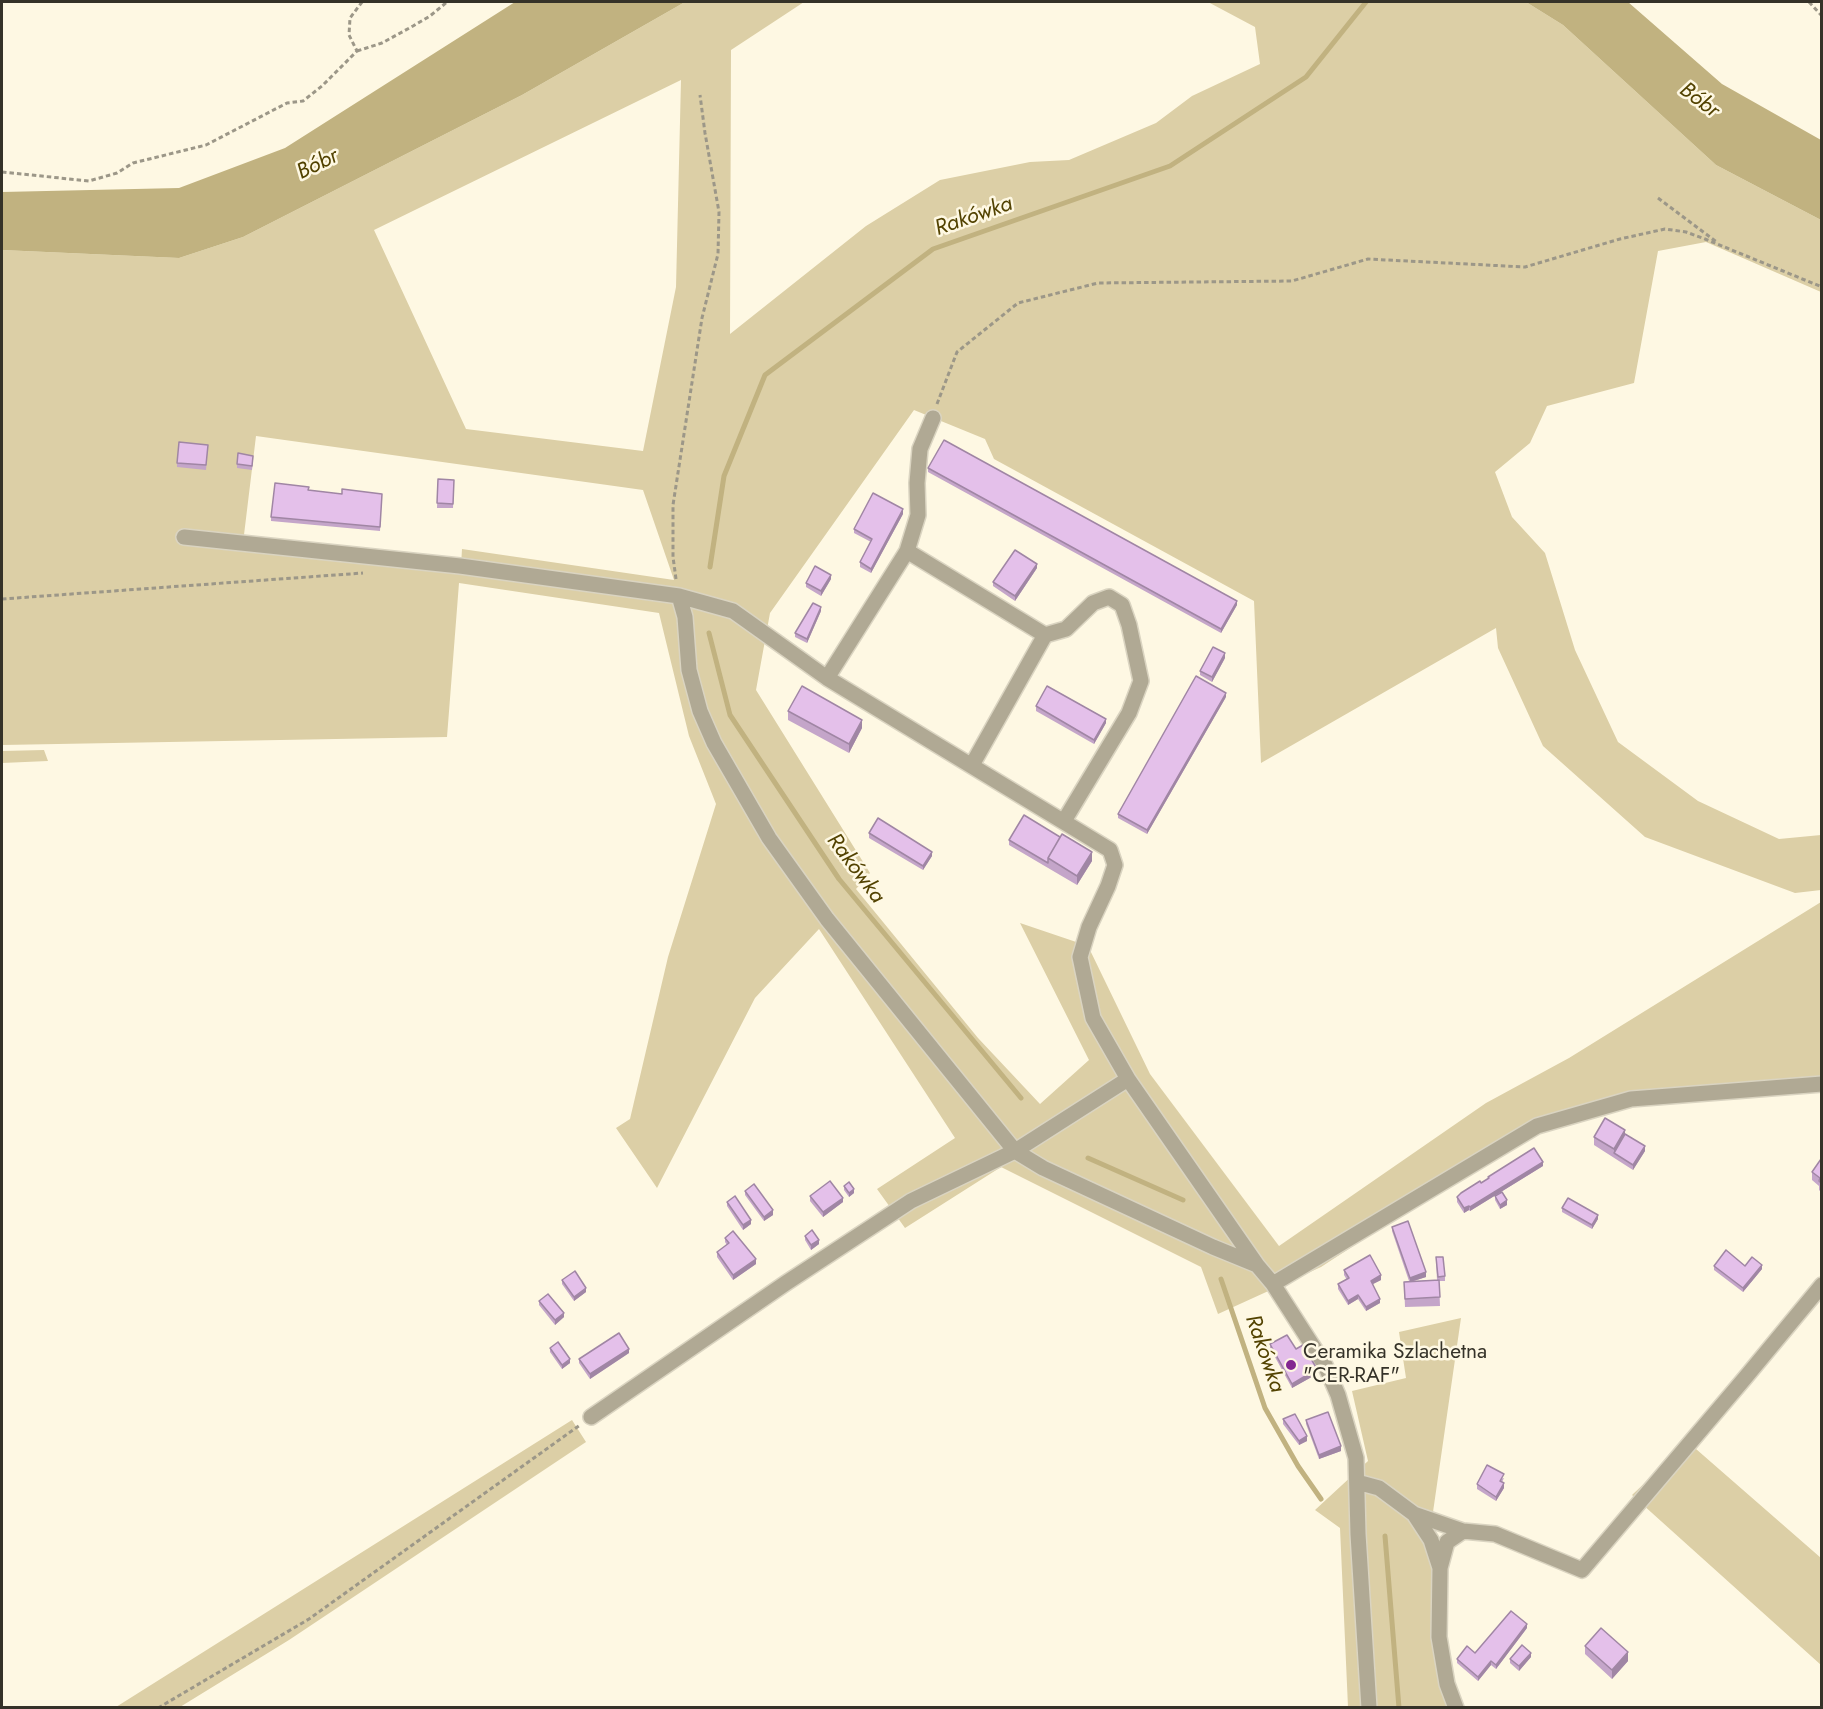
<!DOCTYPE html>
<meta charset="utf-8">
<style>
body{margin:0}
#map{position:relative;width:1823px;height:1709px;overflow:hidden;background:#fef8e3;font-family:Jost,sans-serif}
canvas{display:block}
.frame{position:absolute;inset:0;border:3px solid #353228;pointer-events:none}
</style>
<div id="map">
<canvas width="1823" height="1709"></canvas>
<div class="frame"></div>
</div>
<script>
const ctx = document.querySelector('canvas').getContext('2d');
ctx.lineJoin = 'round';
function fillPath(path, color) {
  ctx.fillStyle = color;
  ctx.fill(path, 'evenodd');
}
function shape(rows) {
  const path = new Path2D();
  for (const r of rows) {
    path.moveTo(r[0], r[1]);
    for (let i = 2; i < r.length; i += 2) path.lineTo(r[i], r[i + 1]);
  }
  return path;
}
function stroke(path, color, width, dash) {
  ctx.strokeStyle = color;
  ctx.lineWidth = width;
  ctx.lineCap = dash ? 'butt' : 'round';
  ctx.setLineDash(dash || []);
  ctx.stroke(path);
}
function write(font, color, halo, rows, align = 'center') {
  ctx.font = font + ' Jost,sans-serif';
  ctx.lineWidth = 5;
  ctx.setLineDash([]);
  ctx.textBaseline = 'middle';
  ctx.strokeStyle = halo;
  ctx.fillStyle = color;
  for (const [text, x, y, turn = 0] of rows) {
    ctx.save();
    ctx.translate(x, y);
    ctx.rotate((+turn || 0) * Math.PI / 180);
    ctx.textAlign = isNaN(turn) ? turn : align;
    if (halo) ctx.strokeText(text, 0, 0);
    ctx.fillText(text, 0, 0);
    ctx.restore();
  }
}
const green = shape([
 [685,2,804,2,731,50,730,334,866,226,940,180,1030,162,1069,160,1156,123,1192,96,1260,64,1255,27,1208,2,1526,2,1563,25,1716,165,1821,220,1821,292,1706,242,1658,251,1634,383,1547,406,1530,443,1495,472,1512,517,1545,553,1575,650,1618,742,1698,801,1779,839,1821,835,1821,890,1795,893,1645,837,1543,746,1498,648,1496,628,1261,763,1254,601,994,459,985,439,914,410,770,613,756,690,870,873,856,889,978,1038,1040,1104,1089,1060,1020,923,1088,946,1150,1074,1279,1246,1486,1103,1569,1058,1821,902,1821,1086,1651,1101,1525,1134,1321,1267,1218,1314,1201,1267,1001,1167,905,1228,877,1189,955,1138,819,929,755,998,657,1188,616,1128,630,1119,668,957,716,804,689,736,659,613,459,583,447,737,2,745,2,250,179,258,243,237,522,95],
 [681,80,676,287,643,451,466,429,374,230],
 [256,436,643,490,674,580,462,549,461,566,243,543],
 [44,750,48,761,2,763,2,751],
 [1461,1318,1433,1512,1436,1671,1447,1707,1348,1707,1340,1528,1315,1510,1368,1461,1352,1391,1406,1378,1399,1332],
 [572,1420,586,1442,289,1640,180,1707,116,1707],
 [1688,1442,1821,1558,1821,1665,1632,1495]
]);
const water = shape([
 [515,2,685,2,522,95,243,237,179,258,2,250,2,192,179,188,285,148],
 [1526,2,1628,2,1722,84,1821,140,1821,220,1716,165,1563,25]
]);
const stream = shape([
 [710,567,724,476,765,375,933,249,1170,166,1306,77,1366,2],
 [709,633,730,715,839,879,1021,1098],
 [1088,1158,1183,1200],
 [1221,1279,1265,1408,1298,1466,1321,1499],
 [1385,1536,1399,1708]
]);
const path = shape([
 [1809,2,1822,16],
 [357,51,382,43,413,26,430,16,447,2],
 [2,172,89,181,117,173,133,163,206,145,287,103,303,101,322,86,357,51,349,35,350,18,362,2],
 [1658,198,1718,243],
 [937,404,957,352,1018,303,1098,283,1292,281,1368,259,1525,267,1620,239,1665,229,1686,232,1705,239,1822,287],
 [676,579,673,557,673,505,702,318,718,254,719,212,705,133,700,95],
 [2,599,363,573],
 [158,1708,309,1619,580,1425]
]);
const minor = shape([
 [184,537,460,566,679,596,685,617,689,670,700,711,714,743,769,838,827,919,1015,1151,1128,1079],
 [907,551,918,515,917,483,920,449,933,418],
 [679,596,733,611,827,678,1110,850,1115,865,1108,886,1089,927,1080,957,1093,1018,1128,1079,1257,1265],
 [827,678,907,551,1045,635,1066,629,1093,603,1109,597,1122,605,1129,625,1141,681,1129,713,1064,821],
 [972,765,1045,635],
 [1273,1284,1537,1126,1631,1099,1822,1084],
 [591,1417,786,1283,911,1201,1015,1151,1043,1168,1213,1247,1257,1265,1273,1284,1325,1365,1338,1395,1356,1458,1358,1534,1369,1708],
 [1357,1482,1379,1488,1414,1514,1431,1540,1440,1568,1439,1637,1447,1684,1456,1708],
 [1414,1514,1463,1531,1495,1534,1582,1570,1745,1378,1822,1285],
 [1440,1568,1447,1542,1463,1531]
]);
const wall = shape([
 [208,445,206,470,177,467,177,463],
 [253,460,252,470,237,468,237,464],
 [928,468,1237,605,1221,633,928,472],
 [438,479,454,480,453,508,437,508],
 [309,490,342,494,382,494,380,531,271,521,271,517],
 [903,514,871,573,860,567,860,562,871,542,854,533,854,529],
 [1037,568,1015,601,993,586,993,582],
 [831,579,821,596,806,587,806,583],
 [821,611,807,643,795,637,795,633],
 [1225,658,1212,682,1200,675,1200,671],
 [1226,697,1147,834,1118,818,1118,814],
 [1036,706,1106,723,1094,744,1036,711],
 [788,711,862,728,849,753,788,720],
 [869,833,932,856,923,870,869,838],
 [1009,840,1092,861,1077,885,1009,845],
 [1625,1134,1645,1151,1633,1170,1594,1145,1594,1137],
 [1821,1159,1821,1192,1819,1190,1819,1186,1812,1180,1812,1172],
 [1543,1166,1470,1211,1469,1210,1464,1213,1457,1202,1457,1197,1488,1179,1488,1177],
 [844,1186,854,1193,849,1197,844,1190],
 [745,1191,773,1215,764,1221,745,1195],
 [810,1196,843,1202,823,1217,810,1201],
 [1495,1196,1507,1205,1500,1209,1495,1200],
 [727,1202,751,1224,743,1230,727,1206],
 [1562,1208,1598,1219,1592,1229,1562,1212],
 [1392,1227,1426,1277,1414,1281,1437,1280,1436,1261,1445,1276,1445,1281,1439,1281,1440,1306,1405,1307,1404,1282,1409,1281,1392,1231],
 [805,1236,819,1244,811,1250,805,1240],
 [725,1238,756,1264,733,1280,717,1257,717,1252,727,1245,725,1242],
 [1714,1266,1745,1266,1762,1269,1743,1292,1714,1270],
 [1344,1270,1381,1280,1373,1284,1380,1303,1366,1311,1358,1299,1348,1305,1338,1289,1338,1284,1347,1280,1344,1275],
 [562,1280,586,1292,574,1301,562,1284],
 [539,1301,564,1317,555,1325,539,1305],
 [1270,1344,1296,1349,1317,1374,1292,1388,1270,1348],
 [550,1348,570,1363,562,1369,550,1352],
 [629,1353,590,1379,579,1363,579,1359],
 [1283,1419,1307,1441,1299,1445,1283,1424],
 [1306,1420,1341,1451,1319,1459,1306,1424],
 [1504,1478,1502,1482,1504,1488,1496,1501,1477,1489,1477,1484],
 [1527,1628,1496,1669,1491,1665,1478,1681,1457,1663,1457,1659,1475,1653],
 [1585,1646,1628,1661,1612,1679,1585,1654],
 [1531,1657,1519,1671,1510,1663,1510,1659]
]);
const shadedWall = shape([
 [903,509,903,514,871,573,871,569],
 [1037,564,1037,568,1015,601,1015,596],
 [831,575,831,579,821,596,821,591],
 [1237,601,1237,605,1221,633,1221,629],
 [821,607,821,611,807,643,807,639],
 [1225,653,1225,658,1212,682,1212,677],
 [1226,693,1226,697,1147,834,1147,830],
 [1106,719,1106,723,1094,744,1094,740],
 [862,720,862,728,849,753,849,744],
 [932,852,932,856,923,870,923,866],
 [1092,852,1092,861,1077,885,1077,876],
 [1625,1130,1625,1139,1614,1153,1614,1158,1614,1149],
 [1645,1146,1645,1151,1633,1170,1633,1165],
 [1543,1162,1543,1166,1470,1211,1470,1207],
 [854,1189,854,1193,849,1197,849,1193],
 [843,1198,843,1202,823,1217,823,1212],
 [1507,1200,1507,1205,1500,1209,1500,1205],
 [1469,1206,1469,1210,1464,1213,1464,1208],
 [773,1210,773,1215,764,1221,764,1217],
 [1598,1215,1598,1219,1592,1229,1592,1225],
 [751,1220,751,1224,743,1230,743,1225],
 [819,1240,819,1244,811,1250,811,1245],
 [756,1259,756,1264,733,1280,733,1275],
 [1762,1265,1762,1269,1743,1292,1743,1288],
 [1426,1272,1426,1277,1410,1282,1410,1278],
 [1381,1275,1381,1280,1371,1285,1371,1281],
 [586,1288,586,1292,574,1301,574,1297],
 [1358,1295,1358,1299,1348,1305,1348,1301],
 [1380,1299,1380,1303,1366,1311,1366,1307],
 [564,1313,564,1317,555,1325,555,1320],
 [629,1349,629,1353,590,1379,590,1374],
 [570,1359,570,1363,562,1369,562,1365],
 [1317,1369,1317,1374,1292,1388,1292,1384],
 [1307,1436,1307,1441,1299,1445,1299,1441],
 [1341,1446,1341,1451,1319,1459,1319,1455],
 [1504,1483,1504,1488,1496,1501,1496,1497],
 [1527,1624,1527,1628,1496,1669,1496,1665],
 [1628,1652,1628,1661,1612,1679,1612,1670],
 [1531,1653,1531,1657,1519,1671,1519,1666],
 [1491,1661,1491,1665,1478,1681,1478,1677]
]);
const building = shape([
 [944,440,1237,601,1221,629,928,468,944,440],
 [179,442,208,445,206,465,177,463,179,442],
 [238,453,253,456,252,466,237,464,238,453],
 [438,479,454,480,453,504,437,503,438,479],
 [275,483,309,487,308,490,342,494,342,489,382,494,380,527,271,517,275,483],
 [873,493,903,509,871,569,860,562,872,539,854,529,873,493],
 [1015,550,1037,564,1015,596,993,582,1015,550],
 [815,566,831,575,821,591,806,583,815,566],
 [813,603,821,607,807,639,795,633,813,603],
 [1213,647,1225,653,1212,677,1200,671,1213,647],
 [1196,676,1226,693,1147,830,1118,814,1196,676],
 [802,686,862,720,849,744,788,711,802,686],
 [1047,686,1106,719,1094,740,1036,706,1047,686],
 [1024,815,1060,837,1048,858,1048,863,1009,840,1024,815],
 [878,818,932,852,923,866,869,833,878,818],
 [1062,834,1092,852,1077,876,1048,858,1062,834],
 [1605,1118,1625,1130,1614,1149,1594,1137,1605,1118],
 [1625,1134,1645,1146,1633,1165,1614,1153,1625,1134],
 [1534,1148,1543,1162,1470,1207,1469,1206,1464,1208,1457,1197,1461,1193,1480,1181,1481,1183,1489,1178,1488,1177,1534,1148],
 [1821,1159,1821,1183,1819,1181,1820,1178,1812,1172,1821,1159],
 [830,1181,843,1198,823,1212,810,1196,830,1181],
 [849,1182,854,1189,849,1193,844,1186,849,1182],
 [754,1184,773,1210,764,1217,745,1191,754,1184],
 [1502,1192,1507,1200,1500,1205,1495,1196,1502,1192],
 [735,1196,751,1220,743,1225,727,1202,735,1196],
 [1568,1198,1598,1215,1592,1225,1562,1208,1568,1198],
 [1408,1221,1426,1272,1410,1278,1392,1227,1408,1221],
 [812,1230,819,1240,811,1245,805,1236,812,1230],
 [733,1231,756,1259,733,1275,717,1252,729,1243,725,1238,733,1231],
 [1726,1250,1745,1266,1752,1257,1762,1265,1743,1288,1714,1266,1726,1250],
 [1370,1255,1381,1275,1371,1281,1380,1299,1366,1307,1358,1295,1348,1301,1338,1284,1349,1278,1344,1270,1370,1255],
 [1436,1257,1443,1257,1445,1276,1438,1277,1436,1257],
 [575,1271,586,1288,574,1297,562,1280,575,1271],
 [1439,1280,1440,1297,1405,1299,1404,1282,1439,1280],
 [548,1294,564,1313,555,1320,539,1301,548,1294],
 [619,1333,629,1349,590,1374,579,1359,619,1333],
 [1287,1335,1296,1349,1303,1345,1317,1369,1292,1384,1270,1344,1287,1335],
 [558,1342,570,1359,562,1365,550,1348,558,1342],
 [1328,1412,1341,1446,1319,1455,1306,1420,1328,1412],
 [1295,1414,1307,1436,1299,1441,1283,1419,1295,1414],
 [1487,1465,1504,1474,1500,1481,1504,1483,1496,1497,1477,1484,1487,1465],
 [1511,1611,1527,1624,1496,1665,1491,1661,1478,1677,1457,1659,1467,1646,1475,1653,1511,1611],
 [1601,1628,1628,1652,1612,1670,1585,1646,1601,1628],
 [1522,1645,1531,1653,1519,1666,1510,1659,1522,1645]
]);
const markers = [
 [1291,1365,6,"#832691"]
];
const poiNames = [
 ["Ceramika Szlachetna",1303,1353],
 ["\"CER-RAF\"",1303,1377]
];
const waterNames = [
 ["Bóbr",1699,101,37],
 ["Bóbr",318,165,-26],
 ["Rakówka",974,217,-19],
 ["Rakówka",855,869,53],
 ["Rakówka",1264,1354,71]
];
fillPath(green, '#dccfa6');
fillPath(water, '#c1b280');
stroke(stream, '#c1b280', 5);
stroke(minor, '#dad4c1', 18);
stroke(path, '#9c9788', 3, [4.5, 3]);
stroke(minor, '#b0a994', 15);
fillPath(wall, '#c4a5c9');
fillPath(shadedWall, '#a086a4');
fillPath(building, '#e4c0ea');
stroke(building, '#a086a4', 1.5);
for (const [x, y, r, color] of markers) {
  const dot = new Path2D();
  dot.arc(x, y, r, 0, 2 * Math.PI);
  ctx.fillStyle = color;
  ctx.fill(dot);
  stroke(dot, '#fef8e3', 2);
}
write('21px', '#353228', '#fef8e3', poiNames, 'left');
write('italic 22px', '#524200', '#fef8e3', waterNames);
</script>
